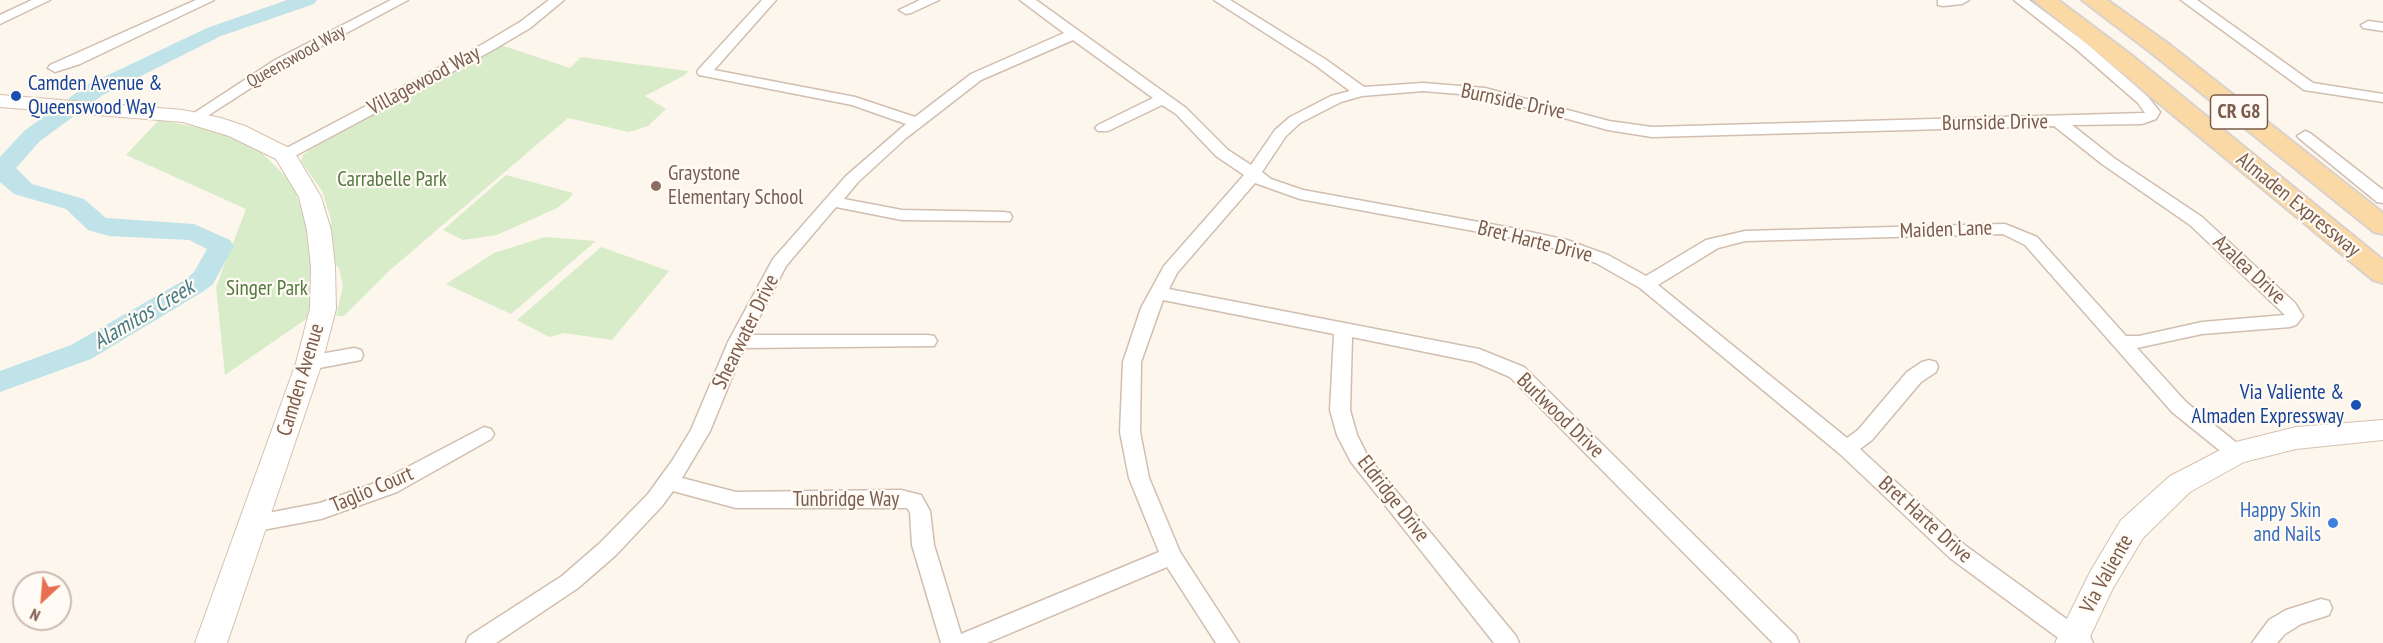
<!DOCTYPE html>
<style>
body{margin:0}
#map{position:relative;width:2383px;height:643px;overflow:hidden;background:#fdf6ec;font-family:"PT Sans Narrow",sans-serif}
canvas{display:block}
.north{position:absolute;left:12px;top:571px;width:60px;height:60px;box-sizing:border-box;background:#fffaf3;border:2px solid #cabbb1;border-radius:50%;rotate:206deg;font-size:16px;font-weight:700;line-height:24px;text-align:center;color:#7a5c4d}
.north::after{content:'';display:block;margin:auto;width:21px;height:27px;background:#e76f51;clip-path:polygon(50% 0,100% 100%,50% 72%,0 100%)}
</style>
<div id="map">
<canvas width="2383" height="643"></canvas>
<div class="north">N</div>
</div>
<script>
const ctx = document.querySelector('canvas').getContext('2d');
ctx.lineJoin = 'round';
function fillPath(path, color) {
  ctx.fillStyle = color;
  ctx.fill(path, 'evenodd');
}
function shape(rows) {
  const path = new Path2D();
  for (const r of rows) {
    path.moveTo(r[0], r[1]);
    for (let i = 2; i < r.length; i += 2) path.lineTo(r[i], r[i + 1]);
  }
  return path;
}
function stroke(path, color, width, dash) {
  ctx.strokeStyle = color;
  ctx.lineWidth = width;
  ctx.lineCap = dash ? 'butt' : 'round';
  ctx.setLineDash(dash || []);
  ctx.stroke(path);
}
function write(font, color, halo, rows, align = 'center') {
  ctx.font = font + ' "PT Sans Narrow",sans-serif';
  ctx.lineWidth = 4.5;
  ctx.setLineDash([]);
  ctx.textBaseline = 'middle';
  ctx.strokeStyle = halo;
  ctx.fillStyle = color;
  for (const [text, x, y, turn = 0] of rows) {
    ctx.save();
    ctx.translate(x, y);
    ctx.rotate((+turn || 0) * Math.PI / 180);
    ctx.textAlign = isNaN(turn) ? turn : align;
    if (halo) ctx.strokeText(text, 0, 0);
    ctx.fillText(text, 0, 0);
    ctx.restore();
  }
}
const green = shape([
 [501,45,570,68,581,57,688,71,685,75,645,96,666,109,648,126,629,132,568,118,390,270,344,316,336,316,343,286,339,268,330,260,331,219,322,191,301,161,303,155,311,149],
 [159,120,213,130,260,151,291,182,312,234,315,313,225,375,216,287,246,209,126,155],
 [506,175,573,193,570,198,557,208,497,235,463,240,443,230],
 [545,237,596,241,511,314,446,284,494,253],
 [601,247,669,271,612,340,564,333,549,337,517,320]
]);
const river = shape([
 [287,0,317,0,314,4,221,36,103,95,40,141,16,168,32,184,84,199,106,218,194,224,230,240,234,246,213,284,204,291,91,359,0,392,0,371,71,345,186,279,194,272,207,249,189,240,109,236,88,230,66,209,14,194,0,182,0,157,24,131,87,85,207,28,287,0]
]);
const street = shape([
 [32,0,50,0,0,24,0,15,32,0],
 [196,0,214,0,80,64,55,72,48,68,50,65,196,0],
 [391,0,408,0,285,66,198,122,188,122,185,119,275,60,391,0],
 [549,0,564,0,530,28,493,50,291,158,279,158,277,155,279,152,483,44,520,22,549,0],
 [762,0,776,0,714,70,855,97,915,117,971,74,1064,33,1020,0,1036,0,1186,108,1228,150,1251,165,1275,130,1290,117,1331,96,1350,91,1315,65,1214,0,1230,0,1325,59,1364,87,1423,83,1485,88,1609,121,1652,127,2145,113,2138,103,2076,49,2014,0,2029,0,2086,43,2148,97,2160,112,2156,119,2142,124,2072,125,2114,158,2202,217,2295,303,2303,316,2296,325,2290,327,2202,334,2137,348,2186,402,2243,448,2246,453,2243,458,2236,461,2229,458,2172,412,2025,245,2003,234,1745,241,1718,248,1658,285,1847,438,1858,430,1907,372,1922,362,1929,360,1936,362,1938,367,1936,372,1921,382,1872,440,1860,449,1966,546,2090,636,2093,643,2065,643,1950,558,1840,454,1640,288,1596,263,1557,249,1512,238,1300,199,1255,183,1177,273,1169,289,1479,349,1524,367,1796,636,1799,643,1773,643,1510,377,1475,362,1352,337,1350,410,1357,435,1368,457,1516,636,1519,643,1494,643,1351,462,1337,435,1330,410,1334,334,1163,300,1141,362,1140,432,1149,478,1180,552,1239,643,1216,643,1167,567,987,643,941,643,912,545,910,512,907,508,736,508,673,491,662,506,616,555,578,588,496,643,466,643,469,636,562,576,600,543,648,494,672,461,691,430,728,342,773,259,846,176,906,124,852,105,699,75,697,72,699,69,762,0],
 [1073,40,1153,98,1098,125,1095,128,1098,131,1108,131,1162,105,1176,114,1216,156,1244,175,1164,266,1141,308,1123,362,1120,432,1129,478,1159,552,961,634,934,545,930,511,921,495,901,490,736,492,682,478,710,431,744,348,934,346,937,341,934,336,928,335,750,335,786,266,836,207,902,220,1010,221,1012,217,1010,213,1004,212,902,210,844,199,858,182,905,139,981,80,1073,40],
 [1423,91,1484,96,1608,130,1652,137,2054,126,2102,164,2190,225,2285,315,2202,322,2139,336,2126,336,2037,237,2005,224,1745,231,1706,240,1646,276,1608,255,1567,240,1512,228,1303,190,1271,179,1262,172,1286,136,1300,123,1341,102,1362,96,1423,91],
 [920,0,939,0,911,13,906,14,899,10,920,0],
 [1938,0,1969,0,1962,4,1943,6,1938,5,1938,0],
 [2181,0,2197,0,2313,83,2383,94,2383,102,2304,90,2181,0],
 [2368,21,2383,23,2383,31,2363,28,2361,25,2368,21],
 [2305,131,2310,133,2383,190,2383,203,2377,202,2300,139,2297,136,2305,131],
 [354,348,361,350,363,355,361,360,309,370,302,368,300,363,302,358,309,356,354,348],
 [484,427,491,429,494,434,491,439,397,492,321,519,252,532,245,530,242,524,245,518,252,516,320,503,383,480,484,427],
 [2321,599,2329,601,2332,608,2329,615,2301,624,2285,634,2277,643,2252,643,2269,620,2286,610,2321,599]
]);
const secondary = shape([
 [0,95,183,110,221,118,245,126,293,150,321,197,331,230,335,267,336,309,322,363,227,643,195,643,296,363,310,309,311,267,307,230,299,197,276,159,229,136,183,122,0,107,0,95],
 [2383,420,2383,440,2296,449,2244,462,2190,492,2143,538,2113,588,2087,643,2055,643,2090,572,2121,520,2170,476,2236,442,2296,427,2383,420]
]);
const primary = shape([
 [2034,0,2058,0,2130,54,2383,260,2383,283,2373,280,2034,0],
 [2082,0,2107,0,2170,45,2383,213,2383,234,2374,232,2154,55,2082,0]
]);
const markers = [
 [16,96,6,"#1a4fb4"],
 [656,186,6,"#8d6e63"],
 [2356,405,6,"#1a4fb4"],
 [2333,523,6,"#3f7fe0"]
];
const farStreetnames = [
 ["Queenswood Way",296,57,-29]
];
const shields = [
 [2239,112,57]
];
const shieldNames = [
 ["CR G8",2239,112]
];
const streetNames = [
 ["Villagewood Way",424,81,-28],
 ["Burnside Drive",1513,102,12],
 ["Burnside Drive",1995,123,-1],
 ["Almaden Expressway",2298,205,39],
 ["Maiden Lane",1946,230,-2],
 ["Bret Harte Drive",1535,242,14],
 ["Azalea Drive",2249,270,43],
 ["Shearwater Drive",746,332,-64],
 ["Camden Avenue",301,380,-73],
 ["Burlwood Drive",1560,416,44],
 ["Taglio Court",372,490,-23],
 ["Eldridge Drive",1393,499,52],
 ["Tunbridge Way",846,500],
 ["Bret Harte Drive",1925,520,42],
 ["Via Valiente",2107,574,-61]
];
const transitNames = [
 ["Camden Avenue &",28,84],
 ["Queenswood Way",28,108],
 ["Via Valiente &",2344,393,"right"],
 ["Almaden Expressway",2344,417,"right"]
];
const educationNames = [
 ["Graystone",668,174],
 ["Elementary School",668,198]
];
const parkNames = [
 ["Carrabelle Park",392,180],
 ["Singer Park",267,289]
];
const shopNames = [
 ["Happy Skin",2321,511],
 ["and Nails",2321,535]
];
const waterNames = [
 ["Alamitos Creek",144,315,-31]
];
fillPath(green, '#d8ecc9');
fillPath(river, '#bfe3e8');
stroke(street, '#d1beb0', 3);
stroke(secondary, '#d6c0b0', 2);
stroke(primary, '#dad1cd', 4);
fillPath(street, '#fff');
fillPath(secondary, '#fff');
fillPath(primary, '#fbd9a5');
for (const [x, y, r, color] of markers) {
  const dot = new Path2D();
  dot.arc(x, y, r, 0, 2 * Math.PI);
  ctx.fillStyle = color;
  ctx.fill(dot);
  stroke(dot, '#fffaf3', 2);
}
write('18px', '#7a5c4d', '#fffaf3', farStreetnames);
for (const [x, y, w] of shields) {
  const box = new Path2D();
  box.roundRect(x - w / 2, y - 17, w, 34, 4.5);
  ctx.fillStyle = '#fffaf3';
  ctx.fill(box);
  stroke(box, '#7a5c4d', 1.5);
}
write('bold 20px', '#7a5c4d', null, shieldNames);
write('21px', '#7a5c4d', '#fffaf3', streetNames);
write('21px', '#164399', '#fffaf3', transitNames, 'left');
write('21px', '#785e54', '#fffaf3', educationNames, 'left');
write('21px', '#537a41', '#fffaf3', parkNames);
write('21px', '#366cbe', '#fffaf3', shopNames, 'right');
write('italic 22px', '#437c86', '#fffaf3', waterNames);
</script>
